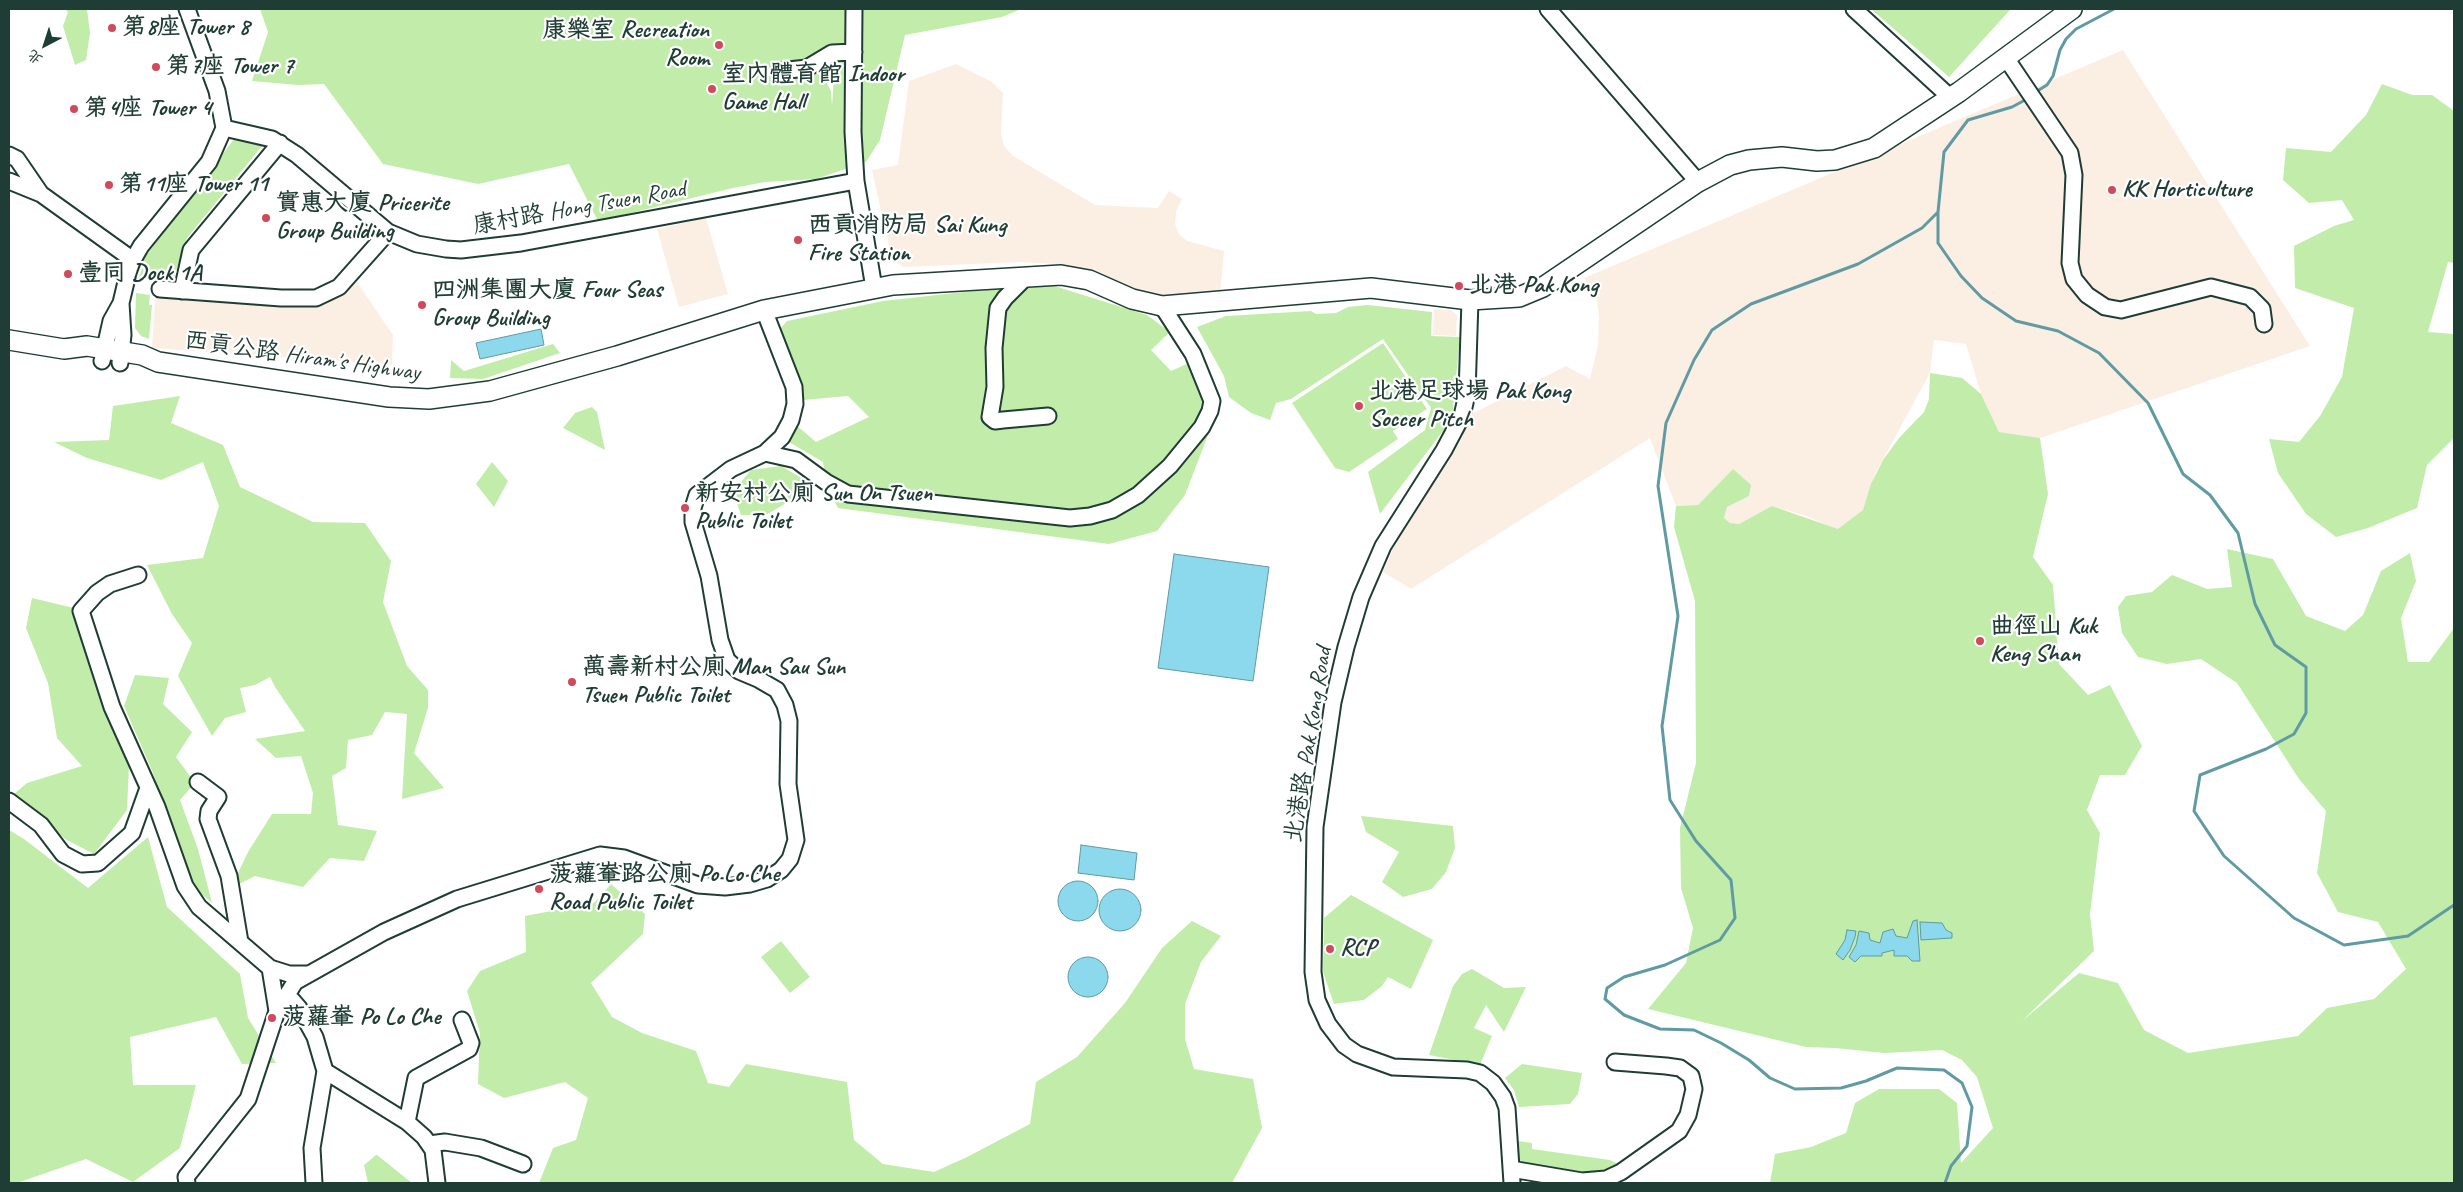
<!DOCTYPE html>
<meta charset="utf-8">
<style>
body{margin:0}
#map{position:relative;width:2463px;height:1192px;overflow:hidden;background:#fff;font-family:Caveat,"LXGW WenKai TC",sans-serif}
canvas{display:block}
.frame{position:absolute;inset:0;border:10px solid #1f3d34;pointer-events:none}
.north{position:absolute;left:20px;top:20px;width:50px;height:50px;-webkit-text-stroke:4px #fff;paint-order:stroke;rotate:220deg;font-size:14px;font-weight:700;line-height:20px;text-align:center;color:#1f3d34}
.north::after{content:'';display:block;margin:auto;width:18px;height:22px;background:#1f3d34;clip-path:polygon(50% 0,100% 100%,50% 72%,0 100%)}
</style>
<div id="map">
<canvas width="2463" height="1192"></canvas>
<div class="frame"></div>
<div class="north">北</div>
</div>
<script>
const ctx = document.querySelector('canvas').getContext('2d');
ctx.lineJoin = 'round';
function fillPath(path, color) {
  ctx.fillStyle = color;
  ctx.fill(path, 'evenodd');
}
function shape(rows) {
  const path = new Path2D();
  for (const r of rows) {
    if (r.length === 3) {
      path.moveTo(r[0] + r[2], r[1]);
      path.arc(r[0], r[1], r[2], 0, 2 * Math.PI);
      continue;
    }
    path.moveTo(r[0], r[1]);
    for (let i = 2; i < r.length; i += 2) path.lineTo(r[i], r[i + 1]);
  }
  return path;
}
function stroke(path, color, width, dash) {
  ctx.strokeStyle = color;
  ctx.lineWidth = width;
  ctx.lineCap = dash ? 'butt' : 'round';
  ctx.setLineDash(dash || []);
  ctx.stroke(path);
}
function write(font, color, halo, rows, align = 'center') {
  ctx.font = font + ' Caveat,"LXGW WenKai TC",sans-serif';
  ctx.lineWidth = 4.5;
  ctx.setLineDash([]);
  ctx.textBaseline = 'middle';
  ctx.strokeStyle = halo;
  ctx.fillStyle = color;
  for (const [text, x, y, turn = 0] of rows) {
    ctx.save();
    ctx.translate(x, y);
    ctx.rotate((+turn || 0) * Math.PI / 180);
    ctx.textAlign = isNaN(turn) ? turn : align;
    if (halo) ctx.strokeText(text, 0, 0);
    ctx.fillText(text, 0, 0);
    ctx.restore();
  }
}
const built = shape([
 [2123,50,2310,346,2040,438,1999,432,1981,394,1966,344,1934,340,1930,373,1876,472,1863,510,1838,530,1806,516,1772,506,1739,524,1730,523,1724,518,1727,507,1749,496,1733,469,1698,505,1676,506,1650,438,1411,589,1383,572,1400,533,1460,442,1472,414,1566,366,1590,379,1598,345,1599,316,1596,297,1584,278],
 [956,64,992,82,1003,93,1001,133,1004,146,1013,156,1095,205,1158,208,1169,191,1182,199,1176,212,1175,224,1179,234,1187,241,1224,251,1220,296,1163,297,1134,289,1090,270,1060,264,1018,262,904,267,892,260,872,170,898,165,909,81],
 [706,218,728,294,679,307,657,229],
 [357,282,393,335,392,365,152,348,155,298,318,305,343,293],
 [1434,309,1451,310,1457,315,1456,336,1433,335]
]);
const green = shape([
 [65,9,87,9,90,33,86,60,75,65,63,26,68,12],
 [260,9,1021,9,1002,17,905,35,880,140,866,162,816,179,765,182,733,188,598,221,569,164,478,184,383,164,324,84,298,85,252,81,268,32],
 [835,64,832,105,832,106,831,91,823,76],
 [1871,9,2010,9,2010,10,1949,77],
 [2382,84,2412,95,2432,95,2454,111,2454,263,2448,262,2428,332,2454,334,2454,438,2427,465,2417,508,2368,528,2336,537,2306,514,2278,473,2269,439,2299,442,2320,416,2342,377,2354,308,2295,288,2294,246,2334,226,2354,220,2342,200,2309,203,2283,180,2286,148,2331,152,2366,115],
 [234,139,262,146,187,238,174,277,138,277,142,261],
 [1045,283,1147,315,1170,332,1151,350,1171,371,1189,363,1205,390,1208,435,1185,495,1157,531,1109,544,838,508,828,489,823,462,789,442,795,424,816,442,869,417,848,396,803,400,797,374,778,337,780,329,787,321,883,301],
 [136,293,150,295,149,305,152,305,149,339,141,336,135,328],
 [1368,305,1432,312,1431,336,1460,337,1452,419,1380,514,1368,472,1425,430,1431,408,1383,339,1291,399,1276,403,1270,420,1251,413,1229,397,1224,376,1197,327,1226,316,1311,311,1316,314,1336,313,1348,307],
 [1383,343,1427,409,1393,431,1398,439,1349,472,1335,468,1292,403],
 [553,344,560,353,483,379,450,378,451,360,464,371],
 [1930,373,1962,378,1981,394,1999,432,2040,438,2048,494,2033,557,2053,585,2059,664,2088,695,2110,685,2142,746,2125,775,2100,775,2087,810,2100,833,2090,914,2094,951,2022,1021,2079,973,2118,983,2144,1030,2188,1053,2298,1036,2327,1008,2374,999,2406,969,2378,922,2338,912,2317,873,2326,811,2299,779,2237,683,2201,659,2167,664,2138,657,2122,633,2118,607,2126,596,2152,592,2172,575,2207,589,2232,587,2227,549,2273,559,2306,616,2345,631,2363,615,2381,571,2410,553,2416,581,2401,618,2408,662,2429,662,2454,628,2454,1183,1770,1183,1775,1154,1811,1147,1846,1133,1855,1103,1879,1089,1939,1089,1957,1103,1961,1163,1993,1128,1977,1077,1962,1060,1942,1050,1884,1053,1835,1048,1806,1047,1648,1009,1686,963,1693,928,1681,888,1680,828,1696,763,1695,601,1674,527,1676,506,1698,505,1733,469,1751,485,1749,496,1727,507,1724,518,1730,523,1739,524,1772,506,1838,529,1863,510,1871,484,1883,460,1899,438,1924,412,1929,399],
 [180,396,171,423,223,445,240,487,313,522,365,523,391,561,383,602,407,666,428,690,428,708,414,753,444,788,402,799,407,714,385,712,372,735,348,740,346,768,332,776,338,825,377,831,364,861,330,858,303,887,255,876,231,888,248,852,272,814,311,814,313,793,301,756,276,758,255,739,305,731,275,687,270,677,255,685,240,688,246,712,225,718,212,736,178,676,192,643,172,614,147,565,203,558,219,506,203,462,161,480,87,458,54,442,109,440,113,406],
 [592,407,597,412,605,450,563,428,575,413],
 [492,462,508,481,494,507,476,484],
 [781,466,815,486,766,515,741,515,733,492,751,470],
 [32,598,74,608,129,766,127,810,94,854,65,839,14,794,27,783,82,766,57,738,48,683,26,628],
 [135,675,169,678,163,704,192,732,176,757,195,783,180,800,198,849,212,903,191,885,153,773,124,706],
 [1361,816,1453,826,1455,848,1446,872,1432,889,1403,897,1382,882,1399,852,1366,832],
 [9,830,24,839,88,888,148,837,167,907,240,974,248,1018,276,1063,242,1064,216,1017,130,1037,133,1085,196,1085,180,1148,133,1182,86,1159,17,1183,9,1183],
 [611,884,645,914,643,934,591,983,612,1017,642,1033,696,1051,708,1083,729,1087,746,1064,847,1082,854,1140,883,1164,934,1172,967,1157,1030,1124,1036,1082,1077,1057,1125,1003,1162,948,1192,921,1221,936,1201,962,1185,1004,1185,1039,1194,1069,1253,1079,1262,1128,1232,1183,539,1183,553,1148,576,1140,588,1098,565,1082,504,1098,478,1084,480,1033,467,991,480,971,526,952,525,916,594,903],
 [1351,895,1433,940,1411,989,1388,977,1382,986,1364,1000,1334,1004,1323,972,1324,918],
 [781,941,810,977,790,993,761,957],
 [1472,969,1504,988,1526,987,1504,1032,1486,1005,1474,1028,1492,1036,1480,1065,1429,1055,1453,986,1462,974],
 [1522,1064,1582,1073,1578,1094,1570,1104,1519,1107,1514,1090,1505,1078],
 [1511,1140,1532,1143,1532,1149,1610,1160,1618,1164,1614,1173,1592,1178,1512,1166],
 [376,1155,377,1155,412,1183,368,1183,364,1165]
]);
const water = shape([
 [541,329,544,345,480,359,476,343,541,329],
 [1174,554,1269,567,1253,681,1158,668,1174,554],
 [1081,845,1137,853,1134,880,1078,873,1081,845],
 [1078,901,20],
 [1120,910,21],
 [1917,920,1920,961,1912,961,1907,956,1894,956,1894,950,1882,953,1882,956,1861,956,1855,962,1849,957,1856,945,1859,931,1869,933,1870,940,1880,943,1883,932,1893,929,1896,936,1907,938,1913,921,1917,920],
 [1920,922,1942,923,1946,930,1952,933,1952,938,1921,940,1920,922],
 [1847,930,1856,931,1855,937,1850,950,1843,960,1836,954,1845,940,1847,930],
 [1088,977,20]
]);
const stream = shape([
 [2034,93,2047,85,2053,76,2060,50,2066,39,2076,29,2114,9],
 [2027,99,2012,107,1968,120,1944,152,1938,212,1938,243,1961,276,1982,298,2016,321,2058,331,2099,353,2148,403,2183,474,2210,495,2238,533,2255,604,2275,645,2306,667,2306,713,2294,734,2266,749,2200,775,2194,811,2224,856,2294,918,2344,945,2408,936,2454,905],
 [1938,212,1922,228,1858,264,1751,304,1712,330,1694,360,1666,423,1658,486,1678,616,1662,726,1670,800,1696,841,1731,880,1735,918,1720,940,1665,965,1624,977,1607,988,1605,999,1624,1015,1660,1029,1694,1030,1721,1043,1749,1060,1770,1078,1795,1089,1841,1088,1866,1081,1897,1068,1944,1070,1962,1083,1972,1107,1967,1146,1951,1166,1945,1183]
]);
const minor = shape([
 [854,9,853,132,856,181,874,288],
 [1548,9,1698,182],
 [1854,9,1951,98],
 [2006,58,2070,153,2074,175,2070,263,2074,279,2087,295,2105,307,2121,310,2211,287,2250,297,2262,309,2264,324],
 [779,71,807,68,832,53,854,52],
 [224,128,272,139,297,155,388,232,417,244,446,249,461,250,521,243,856,181],
 [9,155,17,159,41,194],
 [9,181,41,194,133,260],
 [1026,277,1005,298,998,308,994,348,995,387,990,417,995,421,1003,420,1048,416],
 [160,289,281,298,316,298,339,287,388,232],
 [182,291,191,250,280,143],
 [1470,300,1467,394,1462,416,1444,450,1383,546,1361,597,1346,647,1333,702,1315,827,1313,972,1317,1000,1328,1024,1344,1045,1357,1054,1393,1067,1467,1070,1480,1073,1493,1083,1503,1097,1507,1108,1512,1183],
 [102,361,111,321,121,303],
 [120,363,123,335,121,303,130,265,141,246,209,162,224,128,217,91,187,9],
 [765,453,796,460,826,482,848,494,1070,518,1090,516,1112,510,1138,495,1170,466,1202,427,1210,411,1212,401,1193,354,1162,306],
 [138,575,110,584,97,593,81,611,112,707,157,807,185,886,199,907,270,968,289,974,307,974],
 [198,782,218,797,209,811,208,819,229,876,240,942],
 [9,801,41,825,63,854,82,864,98,863,132,833,148,788],
 [270,968,277,1011],
 [280,1009,292,1000,299,1008,315,1037,325,1071,407,1122,424,1137,433,1150,437,1183],
 [407,1122,416,1078,469,1049,471,1043,462,1020],
 [429,1144,445,1142,481,1148,523,1164],
 [1511,1169,1582,1181,1606,1179,1621,1172,1679,1131,1688,1115,1694,1089,1691,1076,1680,1068,1666,1066,1615,1062],
 [187,1183,186,1177,248,1099,277,1011,295,982,384,932,457,899,600,855,624,858,698,885,725,887,750,884,767,879,781,870,790,859,796,840,788,784,789,721,785,705,777,690,758,679,739,671,727,660,720,640,709,576,693,522,693,508,697,495,731,469,765,453,782,437,791,420,795,404,794,387,764,310],
 [314,1183,312,1148,325,1071]
]);
const major = shape([
 [9,340,64,349,87,346,142,355,158,362,389,397,429,399,490,391,617,356,764,310,893,285,1061,275,1089,280,1132,299,1162,306,1371,288,1470,300,1519,297,1543,287,1698,182,1730,165,1749,160,1782,157,1817,161,1835,160,1874,148,1959,92,2072,9]
]);
const markers = [
 [112,28,5,"#d1495b"],
 [719,45,5,"#d1495b"],
 [156,67,5,"#d1495b"],
 [712,89,5,"#d1495b"],
 [74,109,5,"#d1495b"],
 [109,185,5,"#d1495b"],
 [2112,190,5,"#d1495b"],
 [266,218,5,"#d1495b"],
 [798,240,5,"#d1495b"],
 [68,274,5,"#d1495b"],
 [1459,286,5,"#d1495b"],
 [422,305,5,"#d1495b"],
 [1359,406,5,"#d1495b"],
 [685,508,5,"#d1495b"],
 [1980,641,5,"#d1495b"],
 [572,682,5,"#d1495b"],
 [539,889,5,"#d1495b"],
 [1330,949,5,"#d1495b"],
 [272,1018,5,"#d1495b"]
];
const poiNames = [
 ["第8座 Tower 8",122,28],
 ["康樂室 Recreation",709,31,"right"],
 ["Room",709,59,"right"],
 ["第7座 Tower 7",166,67],
 ["室內體育館 Indoor",722,75],
 ["Game Hall",722,103],
 ["第4座 Tower 4",84,109],
 ["第11座 Tower 11",119,185],
 ["KK Horticulture",2122,190],
 ["實惠大廈 Pricerite",276,204],
 ["Group Building",276,232],
 ["西貢消防局 Sai Kung",808,226],
 ["Fire Station",808,254],
 ["壹同 Dock 1A",78,274],
 ["北港 Pak Kong",1469,286],
 ["四洲集團大廈 Four Seas",432,291],
 ["Group Building",432,319],
 ["北港足球場 Pak Kong",1369,392],
 ["Soccer Pitch",1369,420],
 ["新安村公廁 Sun On Tsuen",695,494],
 ["Public Toilet",695,522],
 ["曲徑山 Kuk",1990,627],
 ["Keng Shan",1990,655],
 ["萬壽新村公廁 Man Sau Sun",582,668],
 ["Tsuen Public Toilet",582,696],
 ["菠蘿輋路公廁 Po Lo Che",549,875],
 ["Road Public Toilet",549,903],
 ["RCP",1340,949],
 ["菠蘿輋 Po Lo Che",282,1018]
];
const streetNames = [
 ["康村路 Hong Tsuen Road",579,208,-10],
 ["西貢公路 Hiram's Highway",302,357,8],
 ["北港路 Pak Kong Road",1309,745,-81]
];
fillPath(built, '#fbeee3');
fillPath(green, '#c2eca9');
fillPath(water, '#8cd8ec');
stroke(water, '#609aa2', 1);
stroke(stream, '#609aa2', 3);
stroke(minor, '#1f3d34', 19);
stroke(major, '#1f3d34', 22);
stroke(minor, '#fff', 15);
stroke(major, '#fff', 19);
for (const [x, y, r, color] of markers) {
  const dot = new Path2D();
  dot.arc(x, y, r, 0, 2 * Math.PI);
  ctx.fillStyle = color;
  ctx.fill(dot);
  stroke(dot, '#fff', 2);
}
write('bold 24px', '#1f3d34', '#fff', poiNames, 'left');
write('24px', '#1f3d34', '#fff', streetNames);
</script>
